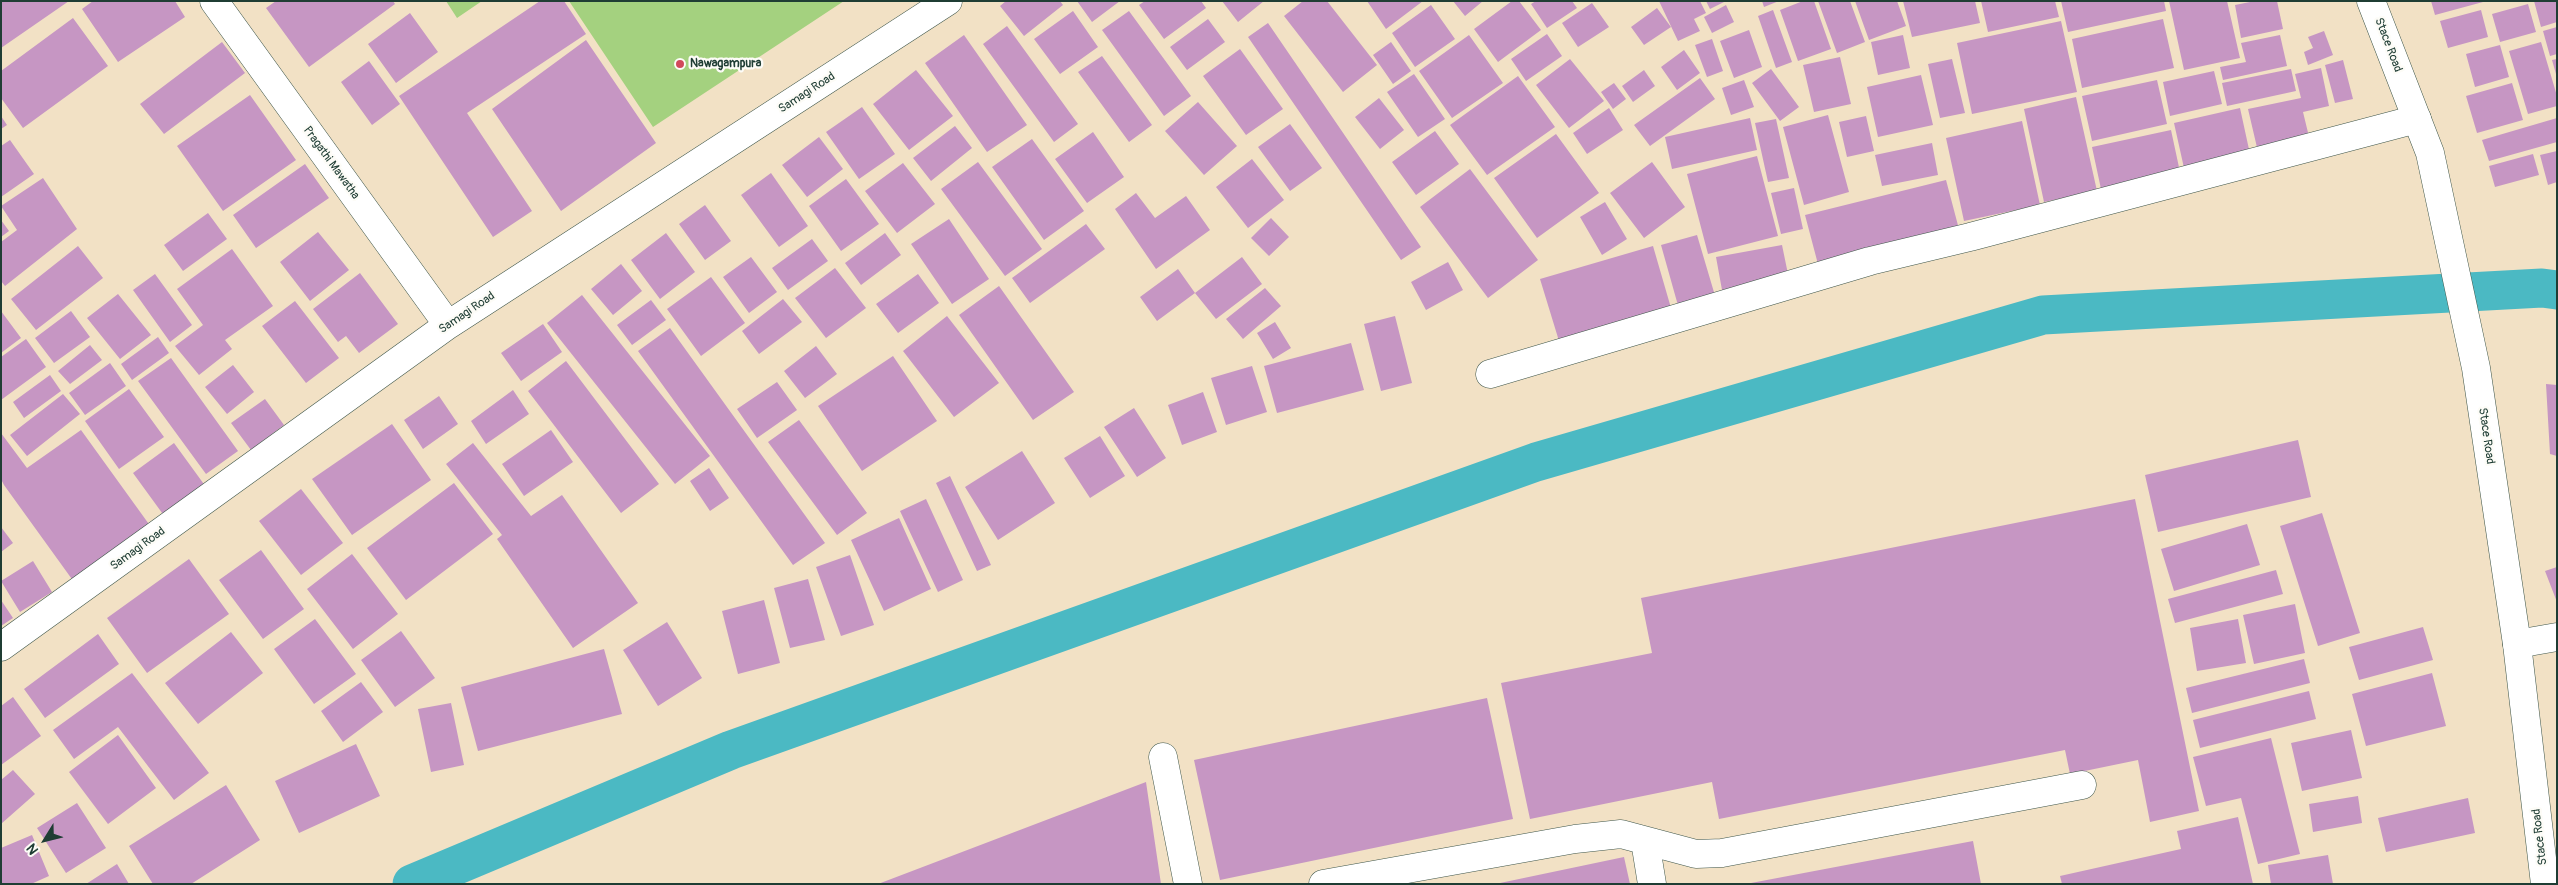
<!DOCTYPE html>
<style>
body{margin:0}
#map{position:relative;width:2558px;height:885px;overflow:hidden;background:#f2e1c5;font-family:Pangolin,sans-serif}
canvas{display:block}
.frame{position:absolute;inset:0;border:2px solid #1f3d34;pointer-events:none}
.north{position:absolute;left:20px;top:815px;width:50px;height:50px;-webkit-text-stroke:4px #fdfcf7;paint-order:stroke;rotate:234deg;font-size:14px;font-weight:700;line-height:20px;text-align:center;color:#1f3d34}
.north::after{content:'';display:block;margin:auto;width:18px;height:22px;background:#1f3d34;clip-path:polygon(50% 0,100% 100%,50% 72%,0 100%)}
</style>
<div id="map">
<canvas width="2558" height="885"></canvas>
<div class="frame"></div>
<div class="north">N</div>
</div>
<script>
const ctx = document.querySelector('canvas').getContext('2d');
ctx.lineJoin = 'round';
function fillPath(path, color) {
  ctx.fillStyle = color;
  ctx.fill(path, 'evenodd');
}
function shape(rows) {
  const path = new Path2D();
  for (const r of rows) {
    path.moveTo(r[0], r[1]);
    for (let i = 2; i < r.length; i += 2) path.lineTo(r[i], r[i + 1]);
  }
  return path;
}
function stroke(path, color, width, dash) {
  ctx.strokeStyle = color;
  ctx.lineWidth = width;
  ctx.lineCap = dash ? 'butt' : 'round';
  ctx.setLineDash(dash || []);
  ctx.stroke(path);
}
function write(font, color, halo, rows, align = 'center') {
  ctx.font = font + ' Pangolin,sans-serif';
  ctx.lineWidth = 4.5;
  ctx.setLineDash([]);
  ctx.textBaseline = 'middle';
  ctx.strokeStyle = halo;
  ctx.fillStyle = color;
  for (const [text, x, y, turn = 0] of rows) {
    ctx.save();
    ctx.translate(x, y);
    ctx.rotate((+turn || 0) * Math.PI / 180);
    ctx.textAlign = isNaN(turn) ? turn : align;
    if (halo) ctx.strokeText(text, 0, 0);
    ctx.fillText(text, 0, 0);
    ctx.restore();
  }
}
const green = shape([
 [446,1,482,1,457,18],
 [569,1,844,1,653,127]
]);
const canal = shape([
 [412,884,731,750,1536,462,2043,315,2542,288,2557,290]
]);
const building = shape([
 [1,1,69,1,1,48],
 [93,1,175,1,185,17,118,62,82,9],
 [276,1,393,1,395,4,309,67,266,8],
 [540,1,564,1,586,34,467,113,532,211,493,237,399,96],
 [1006,1,1060,1,1063,5,1024,36,1000,6],
 [1077,1,1120,1,1092,22],
 [1145,1,1201,1,1206,8,1164,39,1139,5],
 [1222,1,1264,1,1238,22],
 [1303,1,1327,1,1377,65,1343,92,1284,16],
 [1367,1,1423,1,1386,29],
 [1453,1,1483,1,1465,16],
 [1512,1,1519,1,1541,30,1498,62,1474,29],
 [1536,1,1572,1,1577,8,1547,28,1531,4],
 [1659,1,1700,1,1706,13,1694,19,1700,31,1678,41],
 [1706,1,1726,1,1710,9],
 [1762,1,1779,1,1764,7],
 [1803,1,1814,1,1831,49,1798,61,1780,10],
 [1818,1,1850,1,1865,42,1837,53],
 [1855,1,1897,1,1906,26,1869,40],
 [1903,1,1975,1,1980,23,1912,37],
 [1981,1,2055,1,2059,17,1988,32],
 [2061,1,2164,1,2166,11,2068,32],
 [2169,1,2227,1,2240,58,2184,70],
 [2255,1,2277,1,2283,29,2241,38,2235,5],
 [2431,1,2483,1,2483,2,2435,15],
 [2534,1,2557,1,2557,22,2541,27],
 [1592,3,1609,27,1578,47,1562,23],
 [2528,4,2536,32,2500,42,2492,14],
 [1431,5,1455,39,1415,67,1392,33],
 [1726,5,1734,22,1712,33,1704,17],
 [1657,8,1671,27,1644,45,1631,27],
 [1773,10,1792,62,1776,68,1758,16],
 [2481,10,2488,37,2448,48,2440,21],
 [1073,11,1098,47,1060,74,1034,39],
 [1129,11,1191,96,1164,116,1102,30],
 [410,13,438,52,396,83,368,44],
 [73,18,108,66,23,128,1,98,1,71],
 [1208,19,1225,42,1187,70,1170,47],
 [2163,19,2174,68,2082,88,2072,39],
 [2061,21,2077,92,1972,114,1957,43],
 [1268,23,1421,247,1401,260,1248,37],
 [1007,26,1078,124,1054,142,983,44],
 [2557,27,2557,54,2550,56,2543,31],
 [1749,30,1762,67,1734,78,1720,41],
 [2324,31,2333,55,2308,65,2304,52,2313,48,2308,37],
 [1547,34,1562,56,1526,81,1511,59],
 [964,35,1027,125,987,152,925,63],
 [1469,35,1503,83,1452,118,1419,71],
 [1903,35,1910,68,1878,75,1871,42],
 [2280,35,2287,66,2223,80,2220,67,2246,62,2241,43],
 [1712,39,1723,71,1707,77,1695,45],
 [586,40,656,143,561,211,492,109],
 [222,42,245,73,164,134,140,104],
 [1391,42,1411,71,1393,84,1373,55],
 [2541,42,2557,96,2557,106,2528,114,2509,51],
 [2500,45,2509,77,2475,87,2466,54],
 [1240,49,1283,109,1246,135,1203,76],
 [1684,50,1700,73,1677,90,1661,67],
 [1102,56,1152,125,1129,142,1078,72],
 [1840,57,1851,104,1814,112,1803,65],
 [1570,59,1604,101,1569,128,1536,85],
 [1952,59,1965,113,1940,118,1928,64],
 [2557,59,2557,74,2556,74,2552,60],
 [2343,60,2353,99,2335,103,2325,65],
 [369,61,400,104,372,125,341,82],
 [2321,68,2329,106,2303,112,2311,145,2259,156,2248,109,2301,98,2295,74],
 [1771,69,1799,107,1780,121,1752,83],
 [2291,69,2296,91,2227,106,2222,83],
 [916,70,953,116,909,150,873,104],
 [1644,70,1655,86,1633,102,1622,86],
 [2214,71,2222,104,2170,116,2163,82],
 [1414,74,1445,119,1418,137,1387,92],
 [1921,75,1933,125,1878,137,1867,87],
 [1518,76,1555,127,1487,175,1450,125],
 [1700,78,1715,99,1650,146,1634,125],
 [1744,80,1754,107,1731,115,1722,88],
 [2157,80,2167,124,2092,141,2082,96],
 [1614,83,1626,99,1613,109,1601,92],
 [2512,83,2523,120,2477,133,2466,96],
 [250,95,296,160,223,211,177,146],
 [2076,97,2097,191,2044,202,2024,109],
 [1379,98,1404,130,1380,149,1355,117],
 [1198,102,1237,146,1204,175,1165,131],
 [862,107,895,154,859,179,826,132],
 [1609,108,1623,130,1587,154,1573,133],
 [2240,108,2250,154,2184,168,2174,123],
 [1828,115,1849,192,1804,205,1783,127],
 [1,116,7,125,1,129],
 [1866,116,1874,151,1847,157,1839,122],
 [1750,118,1757,150,1672,169,1665,137],
 [2557,118,2557,142,2489,161,2482,140],
 [1776,119,1789,178,1768,182,1755,123],
 [2022,121,2040,205,1964,221,1946,138],
 [1290,124,1322,168,1290,191,1258,147],
 [955,126,972,148,931,181,913,158],
 [2171,130,2180,172,2101,189,2092,147],
 [1435,131,1459,164,1416,195,1392,162],
 [1093,132,1124,177,1087,203,1055,159],
 [1556,134,1599,193,1537,238,1494,178],
 [819,137,843,169,807,197,782,165],
 [1032,139,1084,211,1044,240,992,167],
 [10,140,34,174,1,197,1,146],
 [1932,143,1938,175,1882,186,1875,155],
 [2557,151,2557,182,2548,185,2540,155],
 [2533,154,2539,175,2495,187,2489,166],
 [1757,156,1778,236,1708,254,1687,174],
 [1252,159,1284,200,1248,228,1216,187],
 [978,162,1042,249,1005,276,941,189],
 [1652,162,1685,207,1644,238,1610,193],
 [903,163,935,204,897,233,865,191],
 [305,164,329,198,256,248,233,215],
 [1470,169,1538,260,1488,298,1420,207],
 [771,173,808,226,779,247,741,195],
 [43,178,77,229,5,286,1,281,1,242,17,230,1,206],
 [846,179,879,224,841,251,809,206],
 [1946,180,1960,233,1819,268,1805,215],
 [1794,188,1803,229,1781,234,1771,193],
 [1136,193,1155,218,1186,196,1210,230,1156,269,1115,209],
 [1605,202,1627,239,1602,255,1580,217],
 [705,205,731,241,705,260,679,224],
 [208,213,227,239,183,271,164,245],
 [1271,218,1289,237,1269,256,1251,238],
 [949,219,989,279,952,304,911,244],
 [1,220,9,231,1,237],
 [1086,224,1105,249,1030,303,1012,278],
 [318,232,349,270,310,301,280,262],
 [666,233,695,272,660,299,631,260],
 [885,233,901,255,861,285,845,263],
 [1697,235,1716,299,1679,309,1661,245],
 [812,239,828,261,788,290,772,268],
 [1782,245,1789,279,1722,290,1716,257],
 [78,246,103,278,36,330,11,299],
 [1653,246,1671,308,1559,341,1540,279],
 [232,249,273,306,225,340,232,349,199,375,175,346,203,325,177,289],
 [751,257,777,292,749,313,723,277],
 [1242,257,1262,284,1216,319,1195,293],
 [1448,262,1463,290,1426,310,1411,282],
 [621,264,642,291,613,315,591,289],
 [835,268,866,308,826,338,795,298],
 [1178,269,1195,293,1157,321,1140,297],
 [360,273,398,324,359,353,346,336,338,342,313,309],
 [155,274,192,325,170,342,133,290],
 [918,274,939,303,898,333,876,304],
 [711,277,745,323,701,356,667,309],
 [999,286,1074,392,1033,420,959,315],
 [1265,288,1281,306,1243,339,1226,319],
 [118,294,151,335,120,359,87,318],
 [582,295,710,456,675,484,547,323],
 [783,299,802,322,759,354,742,331],
 [651,300,666,320,632,345,617,325],
 [295,301,339,358,306,383,262,326],
 [1,311,21,338,1,353],
 [71,311,90,337,54,363,35,338],
 [947,316,999,383,954,417,903,351],
 [1395,316,1412,383,1381,391,1364,324],
 [1275,322,1291,348,1273,359,1257,333],
 [543,324,562,352,521,381,501,353],
 [670,328,825,543,793,565,638,351],
 [158,337,169,353,132,380,121,364],
 [26,339,46,367,1,400,1,357],
 [1351,343,1364,390,1277,413,1264,366],
 [90,345,102,360,70,384,58,371],
 [816,346,837,374,805,398,784,371],
 [893,356,937,421,862,471,818,406],
 [171,358,238,451,206,474,138,381],
 [566,361,659,484,621,513,528,391],
 [110,363,126,386,85,415,69,393],
 [233,365,254,392,227,414,205,387],
 [1252,366,1267,412,1226,425,1211,378],
 [50,375,61,391,24,418,13,402],
 [777,382,797,410,757,438,737,409],
 [2546,384,2557,385,2557,456,2550,454],
 [129,389,164,437,119,469,85,421],
 [513,390,529,414,486,444,471,421],
 [1203,392,1217,432,1182,445,1168,405],
 [63,394,80,414,27,456,10,435],
 [439,396,458,424,423,449,404,420],
 [265,399,284,425,251,450,231,423],
 [1134,408,1166,458,1137,477,1104,427],
 [799,420,867,513,837,535,768,442],
 [392,424,431,480,352,535,312,479],
 [81,430,151,527,74,582,4,485,1,479,1,433,27,468],
 [551,430,573,462,524,496,502,464],
 [1100,436,1125,476,1090,498,1064,458],
 [2298,440,2311,497,2158,532,2145,475],
 [174,443,206,487,165,517,133,473],
 [473,443,531,516,562,495,638,603,573,648,497,539,502,535,446,464],
 [1022,451,1055,503,998,540,965,487],
 [709,468,729,498,710,511,690,481],
 [950,476,991,565,977,571,936,483],
 [454,483,493,534,406,600,367,548],
 [301,489,343,543,301,575,259,521],
 [926,499,963,580,938,592,900,511],
 [2135,499,2199,811,2150,822,2138,760,2070,774,2065,750,1719,819,1712,782,1530,819,1501,683,1652,653,1641,598],
 [2322,513,2360,633,2318,646,2280,526],
 [899,518,931,589,884,611,851,540],
 [2247,524,2260,565,2174,591,2161,549],
 [1,527,13,543,1,552],
 [261,550,304,609,263,639,219,580],
 [352,554,398,614,353,649,307,589],
 [850,555,874,625,841,636,816,567],
 [189,559,229,614,147,673,107,618],
 [33,561,52,592,20,612,1,581],
 [2557,567,2557,602,2545,571],
 [2276,570,2283,594,2175,623,2168,599],
 [808,579,825,640,790,648,774,588],
 [1,600,13,618,1,626],
 [764,600,780,663,738,674,722,611],
 [2295,604,2305,653,2254,664,2243,615],
 [315,619,356,674,314,704,274,649],
 [2238,619,2246,663,2197,671,2190,628],
 [667,622,702,678,658,706,623,650],
 [2423,627,2433,660,2359,680,2349,647],
 [401,631,435,678,395,707,361,660],
 [231,632,263,673,198,724,165,683],
 [98,634,119,664,45,718,24,689],
 [604,649,622,714,478,751,461,687],
 [2304,659,2310,683,2192,713,2186,688],
 [132,673,209,773,174,800,118,727,74,759,53,730],
 [2432,673,2446,726,2366,746,2352,694],
 [361,682,383,712,343,742,321,711],
 [2309,691,2316,719,2200,748,2193,720],
 [13,697,41,736,1,765,1,706],
 [1487,698,1513,819,1220,880,1194,760],
 [451,703,464,765,431,772,418,709],
 [2351,730,2362,778,2302,791,2291,743],
 [118,735,156,788,108,824,69,772],
 [2271,738,2300,854,2258,864,2241,798,2206,806,2193,757],
 [356,744,380,796,299,833,275,781],
 [13,770,35,794,1,824,1,780],
 [1146,782,1161,884,878,884],
 [226,785,260,840,191,884,153,884,129,846],
 [2358,796,2362,823,2313,832,2309,804],
 [2468,798,2475,833,2386,852,2378,818],
 [77,803,106,848,66,873,37,828],
 [2238,817,2253,884,2062,884,2060,876,2181,849,2177,831],
 [32,835,49,876,31,884,1,884,1,848],
 [1973,841,1981,884,1752,884,1751,883],
 [2328,855,2333,884,2271,884,2268,865],
 [1624,857,1630,884,1500,884,1500,883],
 [117,864,129,884,86,884]
]);
const minor = shape([
 [214,1,448,325],
 [1490,374,1870,261,1970,237,2417,119],
 [2517,644,2557,637],
 [1,647,448,325,948,1],
 [1163,757,1188,884],
 [1645,841,1652,884],
 [1323,884,1575,839,1621,834,1696,854,1722,853,2082,785]
]);
const major = shape([
 [2371,1,2430,153,2476,368,2517,644,2545,884]
]);
const markers = [
 [680,64,5,"#d1495b"]
];
const streetNames = [
 ["Stace Road",2388,45,69],
 ["Samagi Road",807,93,-33],
 ["Pragathi Mawatha",331,163,54],
 ["Samagi Road",467,313,-34],
 ["Stace Road",2486,436,82],
 ["Samagi Road",138,549,-36],
 ["Stace Road",2540,837,-97]
];
const poiNames = [
 ["Nawagampura",690,64]
];
fillPath(green, '#a4d17f');
stroke(canal, '#4bb9c3', 39);
fillPath(building, '#c696c3');
stroke(minor, '#3f564a', 29);
stroke(major, '#3f564a', 29);
stroke(minor, '#fff', 28);
stroke(major, '#fff', 28);
for (const [x, y, r, color] of markers) {
  const dot = new Path2D();
  dot.arc(x, y, r, 0, 2 * Math.PI);
  ctx.fillStyle = color;
  ctx.fill(dot);
  stroke(dot, '#fdfcf7', 2);
}
write('12px', '#1f3d34', '#fdfcf7', streetNames);
write('bold 12px', '#1f3d34', '#fdfcf7', poiNames, 'left');
</script>
